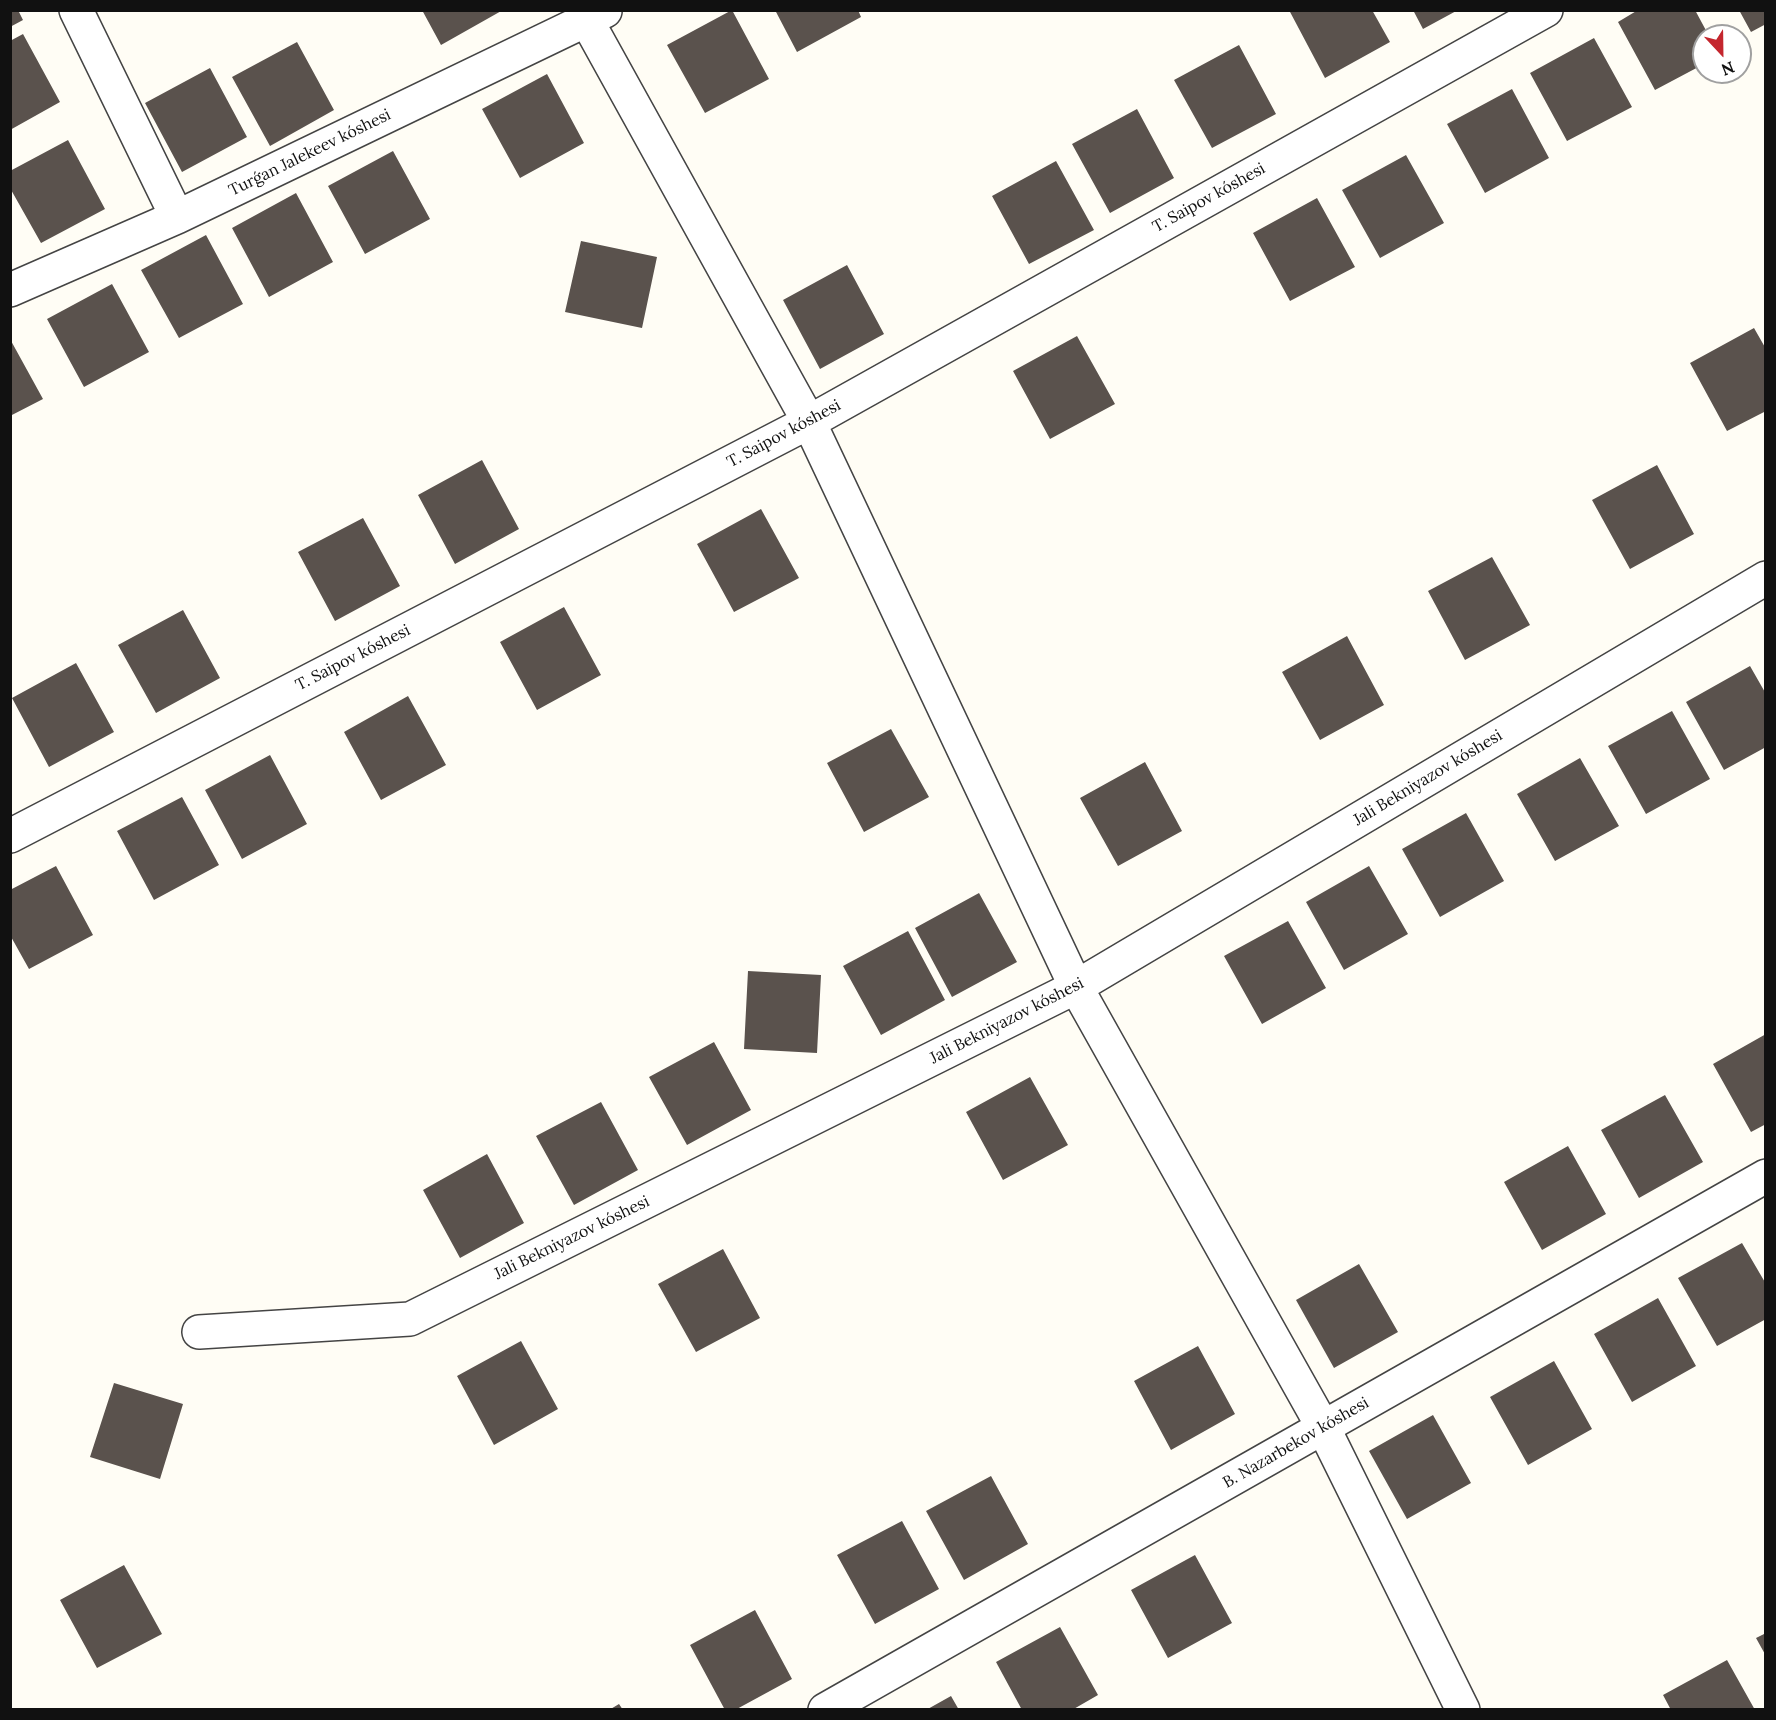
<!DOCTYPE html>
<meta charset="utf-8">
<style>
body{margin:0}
#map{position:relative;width:1776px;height:1720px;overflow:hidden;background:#fffdf5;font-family:Lora,serif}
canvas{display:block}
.frame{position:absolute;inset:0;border:12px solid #111;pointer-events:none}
.north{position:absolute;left:1692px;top:24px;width:60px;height:60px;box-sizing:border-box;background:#fff;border:2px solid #a0a0a0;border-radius:50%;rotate:158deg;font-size:16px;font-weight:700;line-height:24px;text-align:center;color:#111}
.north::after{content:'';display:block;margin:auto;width:21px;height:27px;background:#c4262e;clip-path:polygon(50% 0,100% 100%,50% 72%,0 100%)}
</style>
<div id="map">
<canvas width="1776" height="1720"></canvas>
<div class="frame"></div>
<div class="north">N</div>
</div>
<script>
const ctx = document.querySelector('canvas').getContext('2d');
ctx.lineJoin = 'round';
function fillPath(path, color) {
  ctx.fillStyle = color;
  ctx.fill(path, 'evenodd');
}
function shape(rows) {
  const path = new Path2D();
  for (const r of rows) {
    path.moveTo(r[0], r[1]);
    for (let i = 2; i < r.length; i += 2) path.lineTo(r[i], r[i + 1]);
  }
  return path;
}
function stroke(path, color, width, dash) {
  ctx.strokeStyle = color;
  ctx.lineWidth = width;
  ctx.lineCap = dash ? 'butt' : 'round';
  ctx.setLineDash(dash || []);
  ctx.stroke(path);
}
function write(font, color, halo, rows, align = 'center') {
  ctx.font = font + ' Lora,serif';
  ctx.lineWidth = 6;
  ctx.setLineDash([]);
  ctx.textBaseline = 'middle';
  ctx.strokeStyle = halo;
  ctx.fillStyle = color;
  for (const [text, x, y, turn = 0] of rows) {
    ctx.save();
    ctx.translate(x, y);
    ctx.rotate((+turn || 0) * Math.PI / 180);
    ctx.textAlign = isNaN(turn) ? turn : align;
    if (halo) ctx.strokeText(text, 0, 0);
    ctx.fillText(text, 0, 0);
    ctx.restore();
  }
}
const building = shape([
 [10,10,18,10,23,20,10,27],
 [422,10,503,10,441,45],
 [732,10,769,79,705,113,667,45],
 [775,10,858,10,861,17,797,52],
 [1289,10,1372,10,1390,42,1325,78],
 [1413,10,1458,10,1423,29],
 [1638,10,1695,10,1709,36,1704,36,1704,64,1655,90,1618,22],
 [1739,10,1766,10,1766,24,1751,32],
 [23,34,60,102,10,130,10,41],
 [1594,38,1632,107,1567,141,1530,73],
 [297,42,334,110,270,146,232,77],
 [1239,45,1276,114,1212,148,1174,80],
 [210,68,247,137,182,172,145,103],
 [547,74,584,143,520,178,482,109],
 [1512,89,1549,158,1485,193,1447,124],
 [1137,109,1174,178,1110,213,1072,144],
 [68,140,105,209,41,243,10,188,10,171],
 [393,151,430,219,365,254,328,186],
 [1406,155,1444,223,1380,258,1342,190],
 [1056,161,1094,230,1029,264,992,196],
 [296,193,333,262,269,297,232,228],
 [1317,198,1355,267,1290,301,1253,233],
 [206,235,243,304,179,338,141,270],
 [581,241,657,257,642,328,565,312],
 [847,265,884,334,820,369,783,300],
 [112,284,149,352,84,387,47,319],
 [1754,328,1766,349,1766,411,1727,431,1690,363],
 [1077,336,1115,404,1050,439,1013,371],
 [10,339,43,399,10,416],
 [482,460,519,529,455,564,418,495],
 [1657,465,1694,534,1630,569,1592,500],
 [761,509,799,578,734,612,697,544],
 [363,518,400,586,335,621,298,552],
 [1492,557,1530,625,1465,660,1428,591],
 [564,607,601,675,537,710,500,642],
 [183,610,220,678,156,713,118,645],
 [1347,636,1384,705,1320,740,1282,672],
 [76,663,114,732,49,767,12,698],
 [1750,666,1766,694,1766,747,1724,770,1686,702],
 [408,696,446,765,381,800,344,732],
 [1672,711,1710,779,1646,814,1608,746],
 [891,729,929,797,864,832,827,763],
 [270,755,307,824,242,859,205,790],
 [1580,758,1619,826,1555,861,1517,794],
 [1145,762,1182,831,1118,866,1080,798],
 [182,797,219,865,154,900,117,831],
 [1466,813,1504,881,1440,917,1402,849],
 [56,866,93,935,29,969,10,935,10,890],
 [1369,866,1408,934,1344,970,1306,902],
 [979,893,1017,962,952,997,915,928],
 [1288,921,1326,988,1262,1024,1224,956],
 [908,931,945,1000,881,1035,843,966],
 [748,971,821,975,817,1053,744,1049],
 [1766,1034,1766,1124,1751,1132,1713,1064],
 [714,1042,751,1110,687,1145,649,1077],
 [1030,1077,1068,1145,1003,1180,966,1112],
 [1665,1095,1703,1162,1639,1198,1601,1130],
 [601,1102,638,1170,574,1205,536,1136],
 [1568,1146,1606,1214,1542,1250,1504,1182],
 [487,1154,524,1223,460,1258,423,1190],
 [1742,1243,1766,1284,1766,1319,1717,1346,1678,1278],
 [723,1249,760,1318,696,1352,658,1284],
 [1359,1264,1398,1332,1334,1368,1296,1300],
 [1658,1298,1696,1366,1632,1402,1594,1334],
 [521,1341,558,1409,494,1445,457,1376],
 [1198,1346,1235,1414,1171,1450,1134,1381],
 [1554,1361,1592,1429,1528,1465,1490,1397],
 [114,1383,183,1404,160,1479,90,1457],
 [1433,1415,1471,1483,1407,1519,1369,1451],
 [991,1476,1028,1544,964,1580,926,1511],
 [902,1521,939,1589,875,1624,837,1555],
 [1195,1555,1232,1623,1168,1658,1131,1590],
 [124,1565,162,1634,97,1668,60,1600],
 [755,1610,792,1679,735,1710,725,1710,690,1645],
 [1060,1627,1098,1695,1072,1710,1022,1710,996,1662],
 [1766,1633,1766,1656,1756,1638],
 [1727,1660,1755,1710,1671,1710,1663,1695],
 [951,1696,959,1710,926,1710],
 [619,1704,623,1710,609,1710]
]);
const minor = shape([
 [76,10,177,217],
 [581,10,809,422,1076,987,1323,1427,1463,1710],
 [10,290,177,217,605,11],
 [10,836,809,422,1546,10],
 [199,1332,410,1319,1076,987,1766,578],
 [825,1710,1766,1176]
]);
const streetNames = [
 ["Turǵan Jalekeev kóshesi",310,153,-26],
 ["T. Saipov kóshesi",1209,198,-29],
 ["T. Saipov kóshesi",784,434,-28],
 ["T. Saipov kóshesi",353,658,-27],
 ["Jali Bekniyazov kóshesi",1428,778,-31],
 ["Jali Bekniyazov kóshesi",1007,1021,-27],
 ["Jali Bekniyazov kóshesi",572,1238,-26],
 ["B. Nazarbekov kóshesi",1296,1443,-30]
];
fillPath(building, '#5a524d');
stroke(minor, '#444', 36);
stroke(minor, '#fff', 33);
write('16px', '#111', '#fff', streetNames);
</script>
